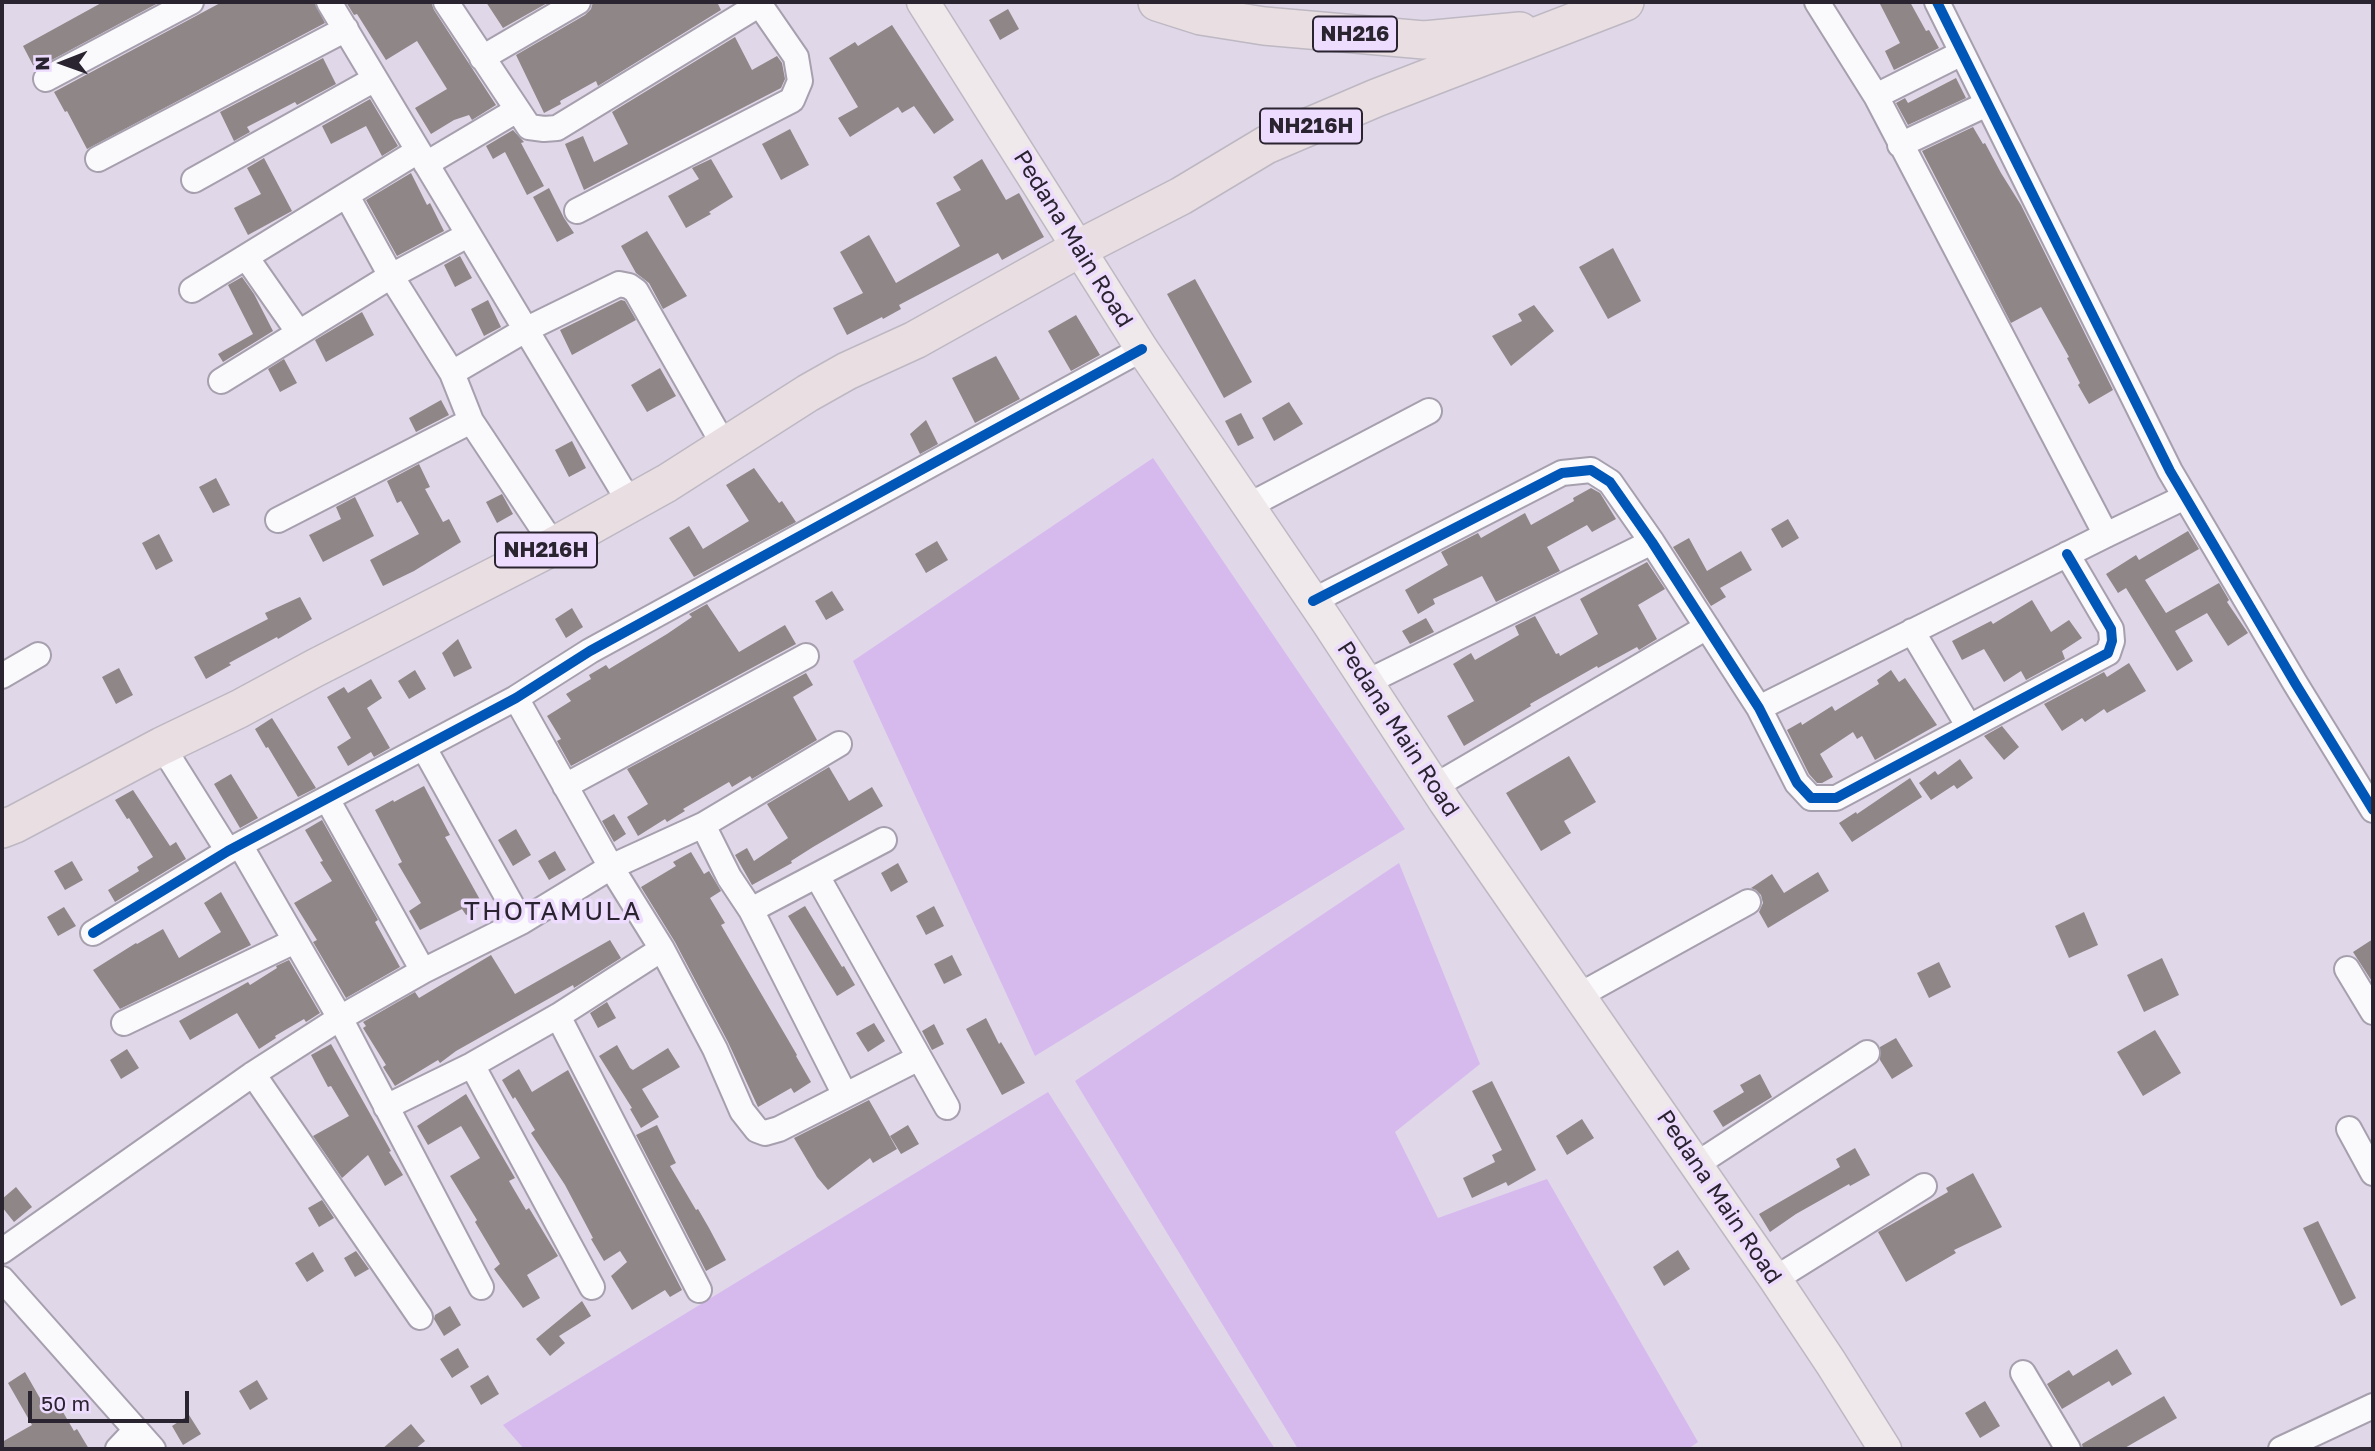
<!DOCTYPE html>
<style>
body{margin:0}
#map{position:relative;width:2375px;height:1451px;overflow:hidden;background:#e0d7e9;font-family:"Golos Text",sans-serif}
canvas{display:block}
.frame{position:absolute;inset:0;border:4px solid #2a2330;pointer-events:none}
.north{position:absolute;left:28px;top:28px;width:70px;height:70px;-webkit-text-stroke:5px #eddcfe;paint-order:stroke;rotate:269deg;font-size:19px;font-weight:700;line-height:28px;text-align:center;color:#2a2330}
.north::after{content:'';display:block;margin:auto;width:24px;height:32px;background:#2a2330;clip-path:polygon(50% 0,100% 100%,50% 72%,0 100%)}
.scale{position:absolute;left:28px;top:1391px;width:161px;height:32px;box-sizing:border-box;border:4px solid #2a2330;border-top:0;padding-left:9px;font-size:21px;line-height:24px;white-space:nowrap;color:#2a2330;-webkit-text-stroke:5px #eddcfe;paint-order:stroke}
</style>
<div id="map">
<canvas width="2375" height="1451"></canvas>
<div class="frame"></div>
<div class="north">N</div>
<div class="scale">50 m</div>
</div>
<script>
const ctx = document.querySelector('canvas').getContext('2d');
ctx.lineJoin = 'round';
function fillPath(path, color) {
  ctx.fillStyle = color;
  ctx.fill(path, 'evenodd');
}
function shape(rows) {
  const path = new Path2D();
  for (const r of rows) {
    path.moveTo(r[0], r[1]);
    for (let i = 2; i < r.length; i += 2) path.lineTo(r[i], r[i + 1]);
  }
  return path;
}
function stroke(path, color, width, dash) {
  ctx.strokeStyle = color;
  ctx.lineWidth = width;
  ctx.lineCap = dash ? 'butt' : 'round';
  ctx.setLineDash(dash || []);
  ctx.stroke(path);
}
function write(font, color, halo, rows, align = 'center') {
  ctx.font = font + ' "Golos Text",sans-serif';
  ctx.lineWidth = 7;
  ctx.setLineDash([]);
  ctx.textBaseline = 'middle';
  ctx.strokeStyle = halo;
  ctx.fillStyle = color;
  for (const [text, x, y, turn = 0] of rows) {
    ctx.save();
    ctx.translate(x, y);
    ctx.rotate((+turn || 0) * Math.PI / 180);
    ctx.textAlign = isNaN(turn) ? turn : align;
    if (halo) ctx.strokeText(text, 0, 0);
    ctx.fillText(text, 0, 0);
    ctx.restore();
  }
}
const green = shape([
 [1153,458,1405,829,1035,1056,853,661],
 [1399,863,1480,1064,1395,1132,1438,1218,1547,1179,1698,1442,1688,1449,1298,1449,1075,1081],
 [1048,1092,1275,1449,524,1449,503,1425]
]);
const building = shape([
 [103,2,160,2,35,69,23,46],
 [222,2,314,2,325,23,87,149,67,111,65,112,54,92],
 [346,2,431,2,434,10,496,105,472,120,469,115,454,120,431,134,415,108,447,89,417,41,386,60,357,14,354,15],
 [486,2,549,2,503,28],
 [593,2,717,2,721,10,598,86,596,81,560,101,561,104,544,113,516,55,585,15,591,9],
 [1879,2,1910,2,1926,31,1929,30,1939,48,1894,70,1885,51,1900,43],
 [1008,9,1019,29,1000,40,989,20],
 [892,25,954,120,934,134,914,106,902,113,898,107,850,137,838,118,858,107,829,58,855,42,858,46],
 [735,37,752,70,777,56,782,63,785,79,781,88,584,190,565,144,583,136,594,162,628,144,612,112],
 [323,58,336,84,297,105,295,102,247,127,250,132,234,141,220,112],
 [1956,78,1966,98,1908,125,1896,103,1905,98,1908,103],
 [370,99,398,146,382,156,366,126,331,144,322,126],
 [1973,127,1983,144,1985,143,2001,173,2021,205,2113,390,2089,404,2078,385,2080,383,2067,358,2069,357,2041,307,2011,323,1922,151],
 [790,129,809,165,781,180,762,144],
 [513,130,524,142,521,143,544,186,527,195,505,152,493,159,486,146],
 [264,158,292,211,248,235,234,208,261,194,247,168],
 [711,159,733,197,709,212,711,214,686,228,668,196,699,179,692,168],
 [982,159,1006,200,1019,193,1044,237,1002,260,998,253,899,305,901,309,883,319,882,317,847,335,833,308,863,293,840,252,869,235,896,283,960,246,936,203,961,190,953,177],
 [411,173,427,205,430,203,444,231,397,256,366,200],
 [549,188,564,218,574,233,557,242,533,197],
 [647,231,687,296,663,309,649,283,636,273,621,246],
 [1613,248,1641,301,1608,319,1579,267],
 [460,256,472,278,455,287,444,265],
 [242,277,254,294,273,331,223,362,218,354,253,334,228,285],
 [1195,279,1252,382,1224,398,1167,294],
 [488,300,501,327,484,336,471,309],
 [621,300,625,301,636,320,572,355,560,330],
 [1534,305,1554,331,1511,366,1492,336,1522,321,1518,314],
 [362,312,374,335,326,362,315,340],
 [1076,315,1100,355,1071,371,1048,331],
 [996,356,1020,399,975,423,952,378],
 [284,359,297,383,280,392,268,369],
 [660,368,676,396,647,412,631,385],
 [441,400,449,415,416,432,409,418],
 [1289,402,1303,424,1274,441,1262,418],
 [1241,413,1254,438,1238,446,1225,421],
 [926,420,938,444,920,454,910,434],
 [572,441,586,468,569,477,555,450],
 [419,464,430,487,425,489,443,522,449,519,461,542,414,571,383,586,370,560,419,534,401,501,397,503,387,481],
 [754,468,779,503,782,501,796,522,694,577,669,538,689,526,703,549,749,521,726,485],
 [216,478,230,505,213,513,199,487],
 [1591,488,1600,493,1616,519,1592,532,1587,525,1547,547,1560,571,1496,602,1482,576,1433,599,1435,604,1418,614,1405,590,1448,565,1441,552,1478,533,1481,538,1525,513,1531,525,1574,501,1573,498],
 [502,494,513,514,497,523,486,502],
 [355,497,374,536,323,562,309,535,341,519,336,507],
 [1788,519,1799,538,1782,548,1771,529],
 [2188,531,2199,549,2145,580,2166,613,2219,583,2229,600,2227,602,2248,633,2228,646,2207,613,2175,631,2193,661,2177,671,2126,588,2118,593,2106,574,2136,555,2139,560],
 [159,534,173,561,156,570,142,543],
 [1689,538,1707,571,1741,551,1752,570,1720,588,1726,597,1711,606,1673,547],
 [937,541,948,560,926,573,915,554],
 [1647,562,1665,589,1638,605,1657,639,1639,650,1637,647,1598,668,1597,666,1530,704,1531,706,1464,746,1447,716,1474,701,1453,664,1471,653,1475,660,1519,635,1515,626,1535,616,1556,654,1559,653,1560,656,1598,634,1580,599],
 [832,591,844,610,826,620,815,601],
 [300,597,312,619,278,639,277,637,229,663,231,665,206,679,194,657,268,619,265,613],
 [2032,600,2051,632,2069,620,2082,638,2062,651,2065,659,2026,680,2021,671,2004,682,1984,649,1962,660,1952,641,1991,621,1993,624],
 [707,604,739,652,785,625,796,644,571,766,557,741,561,739,547,716,571,701,566,694,591,679,589,675,606,665,609,669,667,634,692,617,689,614],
 [572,608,583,627,566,638,555,619],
 [1426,618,1434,632,1410,644,1402,631],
 [458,639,472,668,454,677,442,653],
 [2129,663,2146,691,2107,713,2104,709,2085,722,2082,718,2062,731,2044,704,2104,672,2107,677],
 [119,668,133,695,116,704,102,677],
 [415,670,426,689,409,699,398,681],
 [1891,670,1899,682,1905,678,1937,725,1875,760,1862,736,1857,739,1853,732,1820,754,1833,777,1822,783,1817,783,1809,774,1787,730,1801,722,1802,725,1832,706,1835,711,1879,684,1877,680],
 [806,673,813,685,793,697,817,740,752,779,750,776,732,787,729,782,683,809,685,811,667,822,665,819,638,836,627,817,648,804,627,769],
 [371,679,382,698,367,708,390,748,374,757,371,752,348,766,337,747,351,738,327,697,344,687,348,693],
 [272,718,316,788,298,797,268,747,266,748,255,729],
 [2002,726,2019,747,2004,760,1984,736],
 [1569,756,1596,802,1564,821,1571,833,1541,851,1506,793],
 [1960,759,1973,778,1957,789,1954,785,1931,800,1919,783,1935,771,1938,775],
 [829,767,849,801,872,787,883,806,813,847,791,861,792,863,752,885,735,855,747,848,754,861,788,838,767,804],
 [231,774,258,818,240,828,214,784],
 [1910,778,1922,797,1852,842,1839,823,1856,812,1857,814],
 [424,786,450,835,445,837,483,905,466,915,462,909,420,930,409,911,421,903,398,864,402,862,375,810,393,800,394,802],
 [133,790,170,846,176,842,186,859,115,902,108,890,139,871,137,867,153,857,129,818,127,819,115,800],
 [614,814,626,834,614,842,602,821],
 [322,820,378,920,375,922,400,967,346,998,313,942,317,940,294,903,332,881,320,862,323,861,305,830],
 [516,829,531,855,513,866,498,840],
 [555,851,566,870,549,880,538,861],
 [691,852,704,874,709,871,721,891,710,898,725,923,721,925,797,1055,796,1056,811,1082,794,1093,791,1088,758,1107,728,1042,675,942,641,887,676,866,673,862],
 [72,861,83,880,65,890,54,871],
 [898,863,908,882,891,892,881,873],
 [1818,872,1829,891,1768,928,1759,912,1763,903,1761,895,1756,890,1751,888,1772,874,1784,893],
 [221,892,251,945,120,1009,93,970,136,943,137,944,163,929,179,958,221,932,204,903],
 [805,906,842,967,844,966,855,985,837,996,788,916],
 [934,906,944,926,926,935,916,916],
 [64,907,76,926,58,936,47,917],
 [2084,912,2098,945,2069,958,2055,926],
 [2373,939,2373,983,2353,952],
 [610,940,621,958,574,988,573,985,456,1051,440,1063,438,1060,395,1086,383,1067,386,1065,363,1028,366,1026,363,1022,415,992,419,998,491,955,515,994],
 [952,955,962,975,944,984,934,964],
 [2162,958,2179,995,2144,1012,2127,975],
 [289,960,320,1013,306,1022,304,1019,275,1036,276,1038,259,1049,237,1013,190,1040,179,1021,248,982,250,985,277,968,276,966],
 [1939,962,1951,987,1929,998,1917,973],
 [607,1002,616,1018,598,1028,590,1013],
 [986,1018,999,1044,1001,1042,1025,1083,1002,1095,966,1029],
 [874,1023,885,1041,868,1052,856,1033],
 [934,1024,944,1044,932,1050,922,1031],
 [2155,1030,2181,1073,2143,1096,2117,1052],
 [1896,1038,1913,1066,1892,1079,1880,1060,1880,1047],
 [331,1044,391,1151,389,1152,403,1175,385,1186,368,1155,342,1178,313,1136,349,1116,331,1086,328,1087,311,1055],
 [617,1045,630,1068,633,1070,668,1048,680,1067,642,1089,659,1117,641,1128,630,1109,632,1108,599,1056],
 [127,1049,139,1068,121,1079,110,1060],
 [519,1069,532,1092,568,1070,682,1290,670,1297,665,1290,632,1310,611,1276,627,1262,620,1251,604,1261,591,1239,593,1238,565,1185,531,1133,535,1130,515,1097,513,1099,502,1080],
 [1760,1074,1772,1097,1723,1127,1713,1111,1744,1092,1740,1085],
 [1492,1081,1536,1170,1508,1186,1506,1182,1472,1198,1463,1178,1495,1162,1492,1155,1502,1150,1472,1091],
 [466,1094,515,1178,509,1181,526,1210,529,1208,558,1256,527,1275,540,1298,523,1308,494,1269,500,1264,475,1222,477,1220,450,1176,480,1158,461,1126,428,1145,417,1126],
 [869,1100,897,1149,873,1163,870,1158,828,1190,817,1177,794,1138],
 [1582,1119,1594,1138,1567,1155,1556,1136],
 [657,1125,676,1163,670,1166,696,1210,698,1209,709,1228,726,1260,706,1271,636,1135],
 [908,1125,919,1144,901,1154,890,1136],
 [1855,1148,1870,1175,1850,1186,1849,1184,1796,1214,1770,1232,1759,1214,1840,1167,1836,1159],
 [1973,1173,2002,1227,1954,1250,1956,1253,1906,1282,1878,1232,1948,1192,1946,1188],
 [16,1187,32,1207,14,1222,2,1207,2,1199],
 [322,1200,334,1218,319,1227,308,1208],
 [2318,1221,2356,1298,2341,1306,2303,1228],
 [1678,1250,1690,1269,1664,1286,1653,1267],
 [356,1251,369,1269,355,1277,344,1258],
 [313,1252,324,1271,307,1282,295,1263],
 [582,1301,591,1316,559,1336,565,1343,550,1356,536,1339],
 [450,1306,461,1325,444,1336,434,1319,435,1315],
 [458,1348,469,1367,452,1378,440,1359],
 [2117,1349,2132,1374,2112,1386,2109,1381,2062,1409,2047,1384,2069,1370,2073,1376],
 [25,1372,45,1407,56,1400,74,1431,77,1429,89,1449,2,1449,2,1442,32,1425,8,1383],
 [488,1375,499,1394,481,1405,470,1386],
 [257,1380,268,1399,250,1410,239,1391],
 [2164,1396,2177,1418,2123,1449,2083,1449,2082,1444],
 [1985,1401,2000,1426,1980,1438,1965,1413],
 [189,1415,201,1434,183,1445,172,1426],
 [411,1424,425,1441,415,1449,382,1449]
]);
const minor = shape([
 [329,2,630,503],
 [446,2,529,127,544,129,557,128,760,4],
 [1817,2,1876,96,2106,535],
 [1937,2,2170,471,2295,683,2373,810],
 [482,58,578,2],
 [46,79,191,2],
 [1876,96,1962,53],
 [1900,145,1987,104],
 [98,159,346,29],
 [426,164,517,110],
 [194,180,375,79],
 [347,196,391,276,452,373,471,421,554,546],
 [577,211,792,100,800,81,796,57,758,2],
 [246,257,299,333],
 [192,290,418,151],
 [452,373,527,329,619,284,629,286,636,291,725,447],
 [221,381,391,276,468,235],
 [1248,506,1429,411],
 [278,520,471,421],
 [1313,601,1562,473,1591,470,1610,482,1652,542,1759,708,1797,783,1811,798,1836,798,2108,653,2112,641,2111,629,2067,554],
 [1912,631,1969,727],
 [2,676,38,655],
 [1367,682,1652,542],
 [516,698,611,867,662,949,715,1049,742,1111,757,1130,765,1133,779,1129,919,1058],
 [1759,708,2106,535,2185,497],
 [162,746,228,851],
 [424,748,521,922],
 [565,786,806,656],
 [1435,786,1707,627],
 [327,799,423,971],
 [703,825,729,877,751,910,884,840],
 [240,845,340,1018,481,1287],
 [817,876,947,1107],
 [751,910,845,1095],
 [93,933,228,851,516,698,590,651,1142,349],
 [2347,969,2373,1012],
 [1580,995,1748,902],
 [558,1016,699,1290],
 [124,1023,295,941],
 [472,1065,592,1287],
 [253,1074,420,1317],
 [386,1107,472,1065,558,1016,662,949],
 [2349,1129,2373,1173],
 [1697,1164,1867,1053],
 [2,1251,253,1074,340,1018,423,971,521,922,611,867,703,825,839,744],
 [2,1279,153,1449],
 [1775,1279,1924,1186],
 [2023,1373,2068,1449],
 [118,1449,136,1430],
 [2281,1449,2373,1406]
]);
const major = shape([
 [923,2,1142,349,1328,623,1445,802,1775,1279,1831,1363,1885,1449]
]);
const highway = shape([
 [1157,2,1201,16,1264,26,1424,40,1520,31],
 [2,829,15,824,162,746,239,709,315,668,554,546,667,483,808,393,847,371,915,340,1078,249,1181,196,1266,145,1376,98,1625,2]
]);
const cycleway = shape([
 [1937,2,2170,471,2295,683,2373,810],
 [1313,601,1562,473,1591,470,1610,482,1652,542,1759,708,1797,783,1811,798,1836,798,2108,653,2112,641,2111,629,2067,554],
 [93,933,228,851,516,698,590,651,1142,349]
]);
const shields = [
 [1355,34,84],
 [1311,126,102],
 [546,550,102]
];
const shieldNames = [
 ["NH216",1355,34],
 ["NH216H",1311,126],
 ["NH216H",546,550]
];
const streetNames = [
 ["Pedana Main Road",1073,239,58],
 ["Pedana Main Road",1398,729,57],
 ["Pedana Main Road",1719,1197,56]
];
const quarterNames = [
 ["THOTAMULA",553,912]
];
fillPath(green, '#d6baee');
fillPath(building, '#8f8687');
stroke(minor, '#a69fad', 28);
stroke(major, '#bdb8c2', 35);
stroke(highway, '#bdb8c2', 40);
stroke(minor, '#faf9fc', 24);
stroke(major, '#efe9ec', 32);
stroke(highway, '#e9dee2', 37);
stroke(cycleway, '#0057b8', 10);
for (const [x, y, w] of shields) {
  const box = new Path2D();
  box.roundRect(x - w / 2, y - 17.5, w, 35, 5);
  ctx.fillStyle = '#eddcfe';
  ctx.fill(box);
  stroke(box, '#2a2330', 2);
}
write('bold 21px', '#2a2330', null, shieldNames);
write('23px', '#2a2330', '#eddcfe', streetNames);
ctx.letterSpacing = '2px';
write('26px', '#2a2330', '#eddcfe', quarterNames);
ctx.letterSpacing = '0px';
</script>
